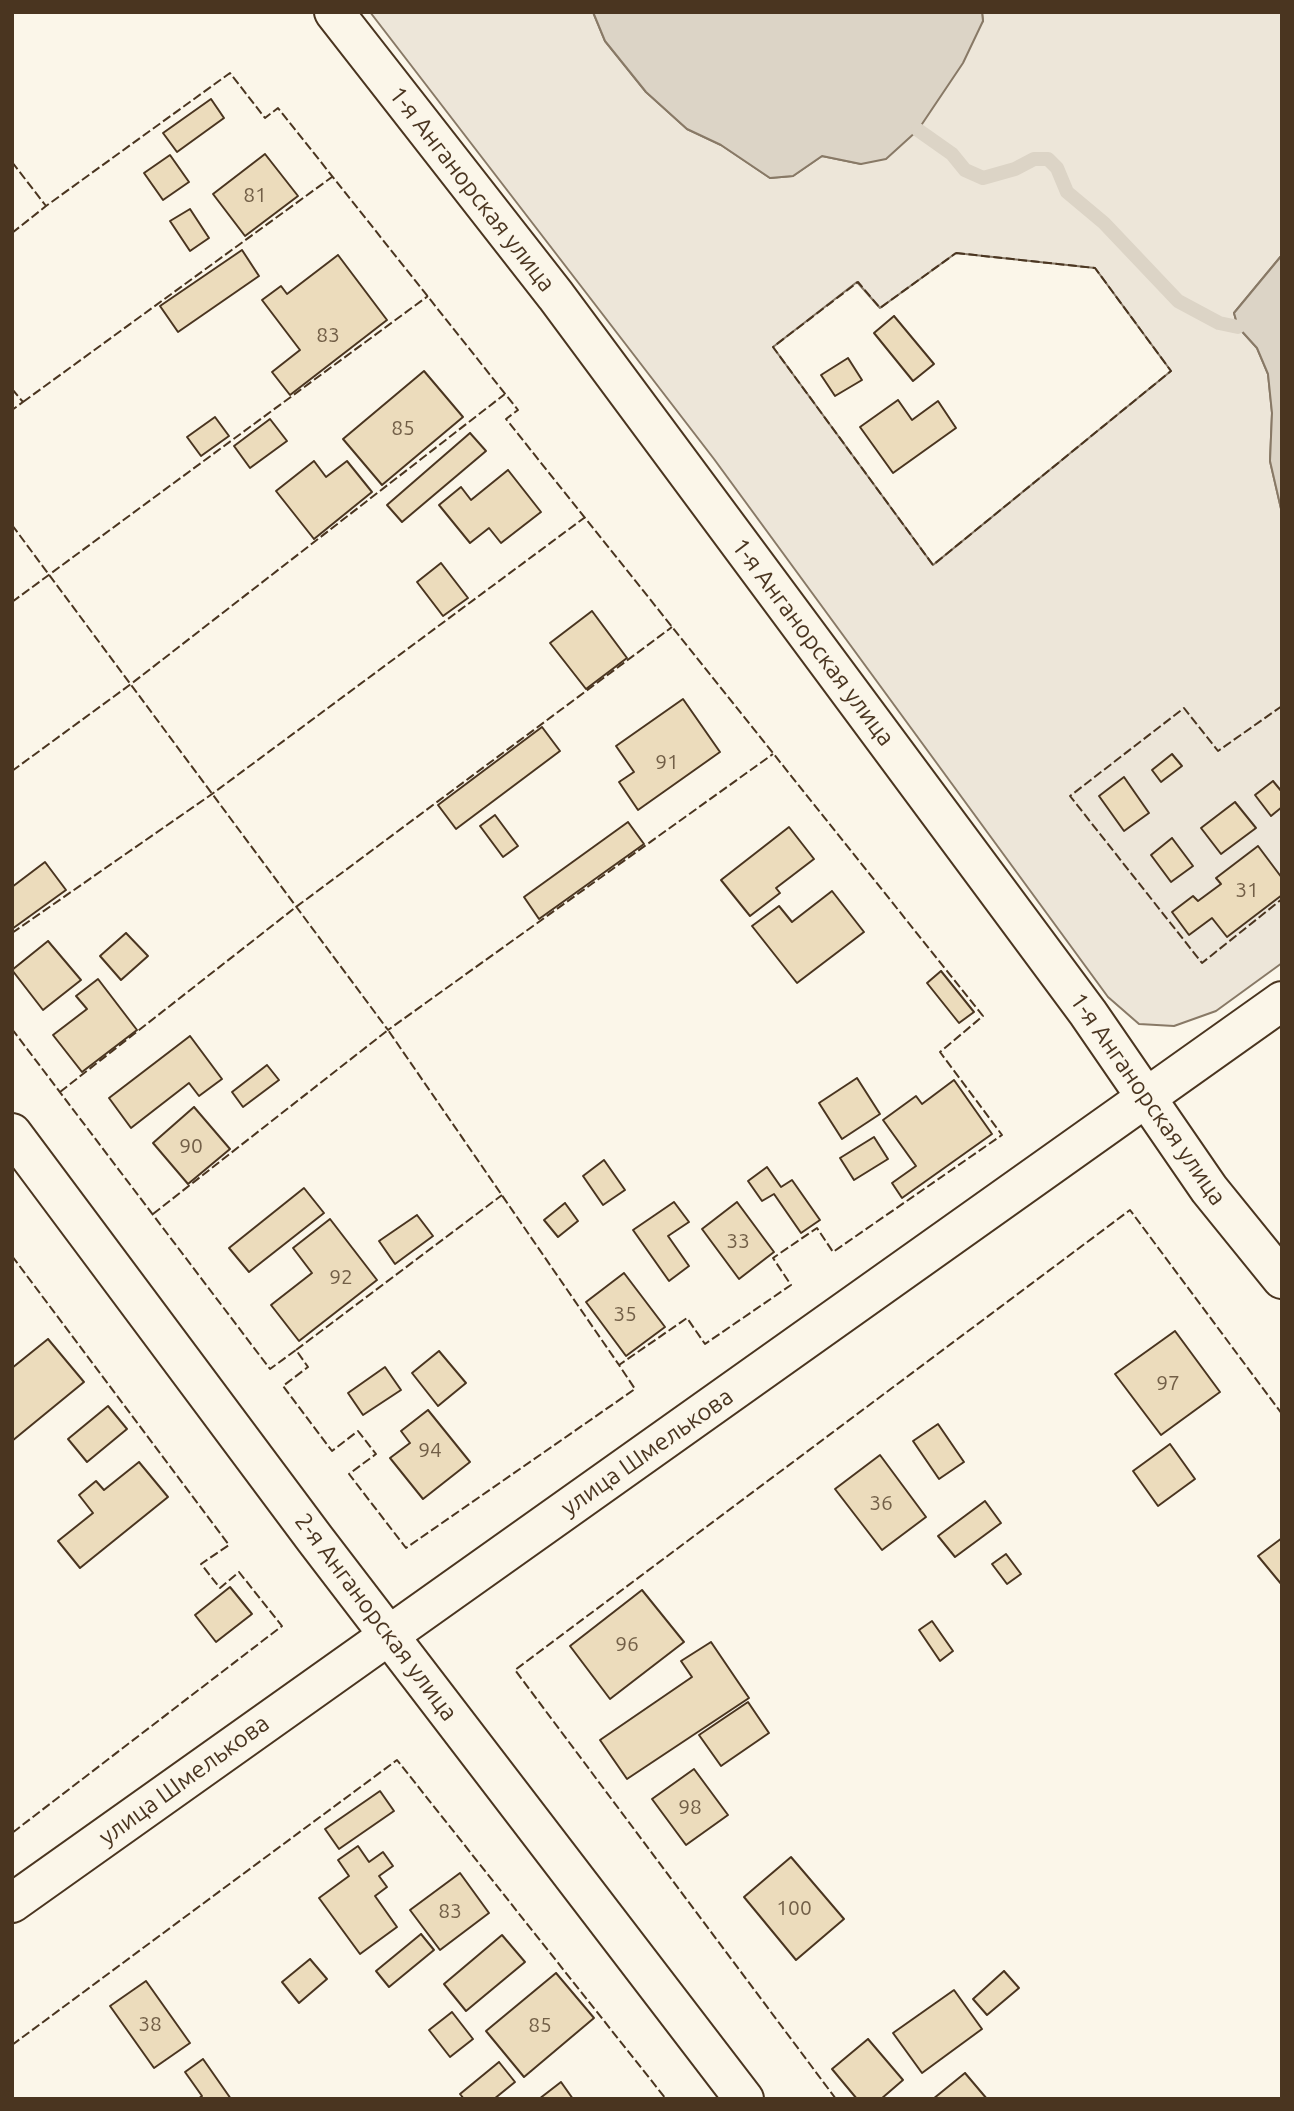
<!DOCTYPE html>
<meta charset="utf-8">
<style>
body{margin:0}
#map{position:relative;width:1294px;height:2111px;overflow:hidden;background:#fbf6e9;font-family:Ubuntu,sans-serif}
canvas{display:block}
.frame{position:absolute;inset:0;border:14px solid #4a3520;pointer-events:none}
</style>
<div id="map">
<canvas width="1294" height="2111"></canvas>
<div class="frame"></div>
</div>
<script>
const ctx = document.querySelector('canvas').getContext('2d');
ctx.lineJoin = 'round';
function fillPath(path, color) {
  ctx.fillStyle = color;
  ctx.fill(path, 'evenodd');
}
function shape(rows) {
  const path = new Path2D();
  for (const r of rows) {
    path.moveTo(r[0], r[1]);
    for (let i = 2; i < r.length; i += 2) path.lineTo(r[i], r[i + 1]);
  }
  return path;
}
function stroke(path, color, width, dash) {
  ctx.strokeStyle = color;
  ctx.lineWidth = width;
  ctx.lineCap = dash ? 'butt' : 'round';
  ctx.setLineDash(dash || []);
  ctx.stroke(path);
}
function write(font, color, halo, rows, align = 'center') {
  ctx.font = font + ' Ubuntu,sans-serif';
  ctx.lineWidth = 5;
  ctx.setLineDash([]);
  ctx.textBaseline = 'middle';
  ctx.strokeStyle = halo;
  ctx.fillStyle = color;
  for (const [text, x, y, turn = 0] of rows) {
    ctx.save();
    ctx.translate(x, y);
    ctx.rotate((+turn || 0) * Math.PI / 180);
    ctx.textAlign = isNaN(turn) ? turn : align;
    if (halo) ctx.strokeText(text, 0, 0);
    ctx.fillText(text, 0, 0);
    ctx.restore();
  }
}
const green = shape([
 [370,12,593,12,605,41,646,92,687,129,721,145,770,178,793,176,822,156,861,164,983,21,982,12,1282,12,1282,255,1234,313,1238,327,1257,348,1268,374,1272,413,1270,461,1282,513,1282,963,1216,1011,1174,1026,1139,1024,1108,997,714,459,370,12],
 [956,253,1095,268,1171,371,933,565,773,347,857,282,880,308,956,253]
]);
const water = shape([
 [593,12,982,12,983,21,963,63,918,130,886,159,861,164,822,156,793,176,770,178,721,145,687,129,646,92,605,41,593,12],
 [1282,255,1282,513,1270,461,1272,413,1268,374,1257,348,1238,327,1234,313,1282,255]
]);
const stream = shape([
 [918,130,952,154,965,170,983,178,1015,169,1034,159,1048,159,1057,168,1067,192,1104,223,1178,301,1219,323,1238,327]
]);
const building = shape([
 [211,99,224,118,177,152,163,133,211,99],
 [265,154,298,196,245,236,213,194,265,154],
 [170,155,189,182,163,200,144,173,170,155],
 [190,209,209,238,190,251,170,221,190,209],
 [242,250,259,276,178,332,160,306,242,250],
 [338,255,387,320,290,395,272,372,300,350,262,300,281,286,287,294,338,255],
 [894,316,934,364,913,381,874,333,894,316],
 [848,358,862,380,835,396,821,375,848,358],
 [424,371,463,417,382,485,343,439,424,371],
 [898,400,912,420,938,401,956,428,893,473,860,427,898,400],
 [215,417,229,436,201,456,187,437,215,417],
 [270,419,287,441,250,468,234,446,270,419],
 [470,433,486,451,402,522,387,505,470,433],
 [314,461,326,477,347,461,372,492,314,539,276,491,314,461],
 [508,470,541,512,501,543,489,528,470,543,439,505,461,487,471,500,508,470],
 [441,563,468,598,443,616,417,582,441,563],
 [592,611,627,658,586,689,550,643,592,611],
 [683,699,720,752,638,810,619,782,634,772,616,746,683,699],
 [542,727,560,751,456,829,438,805,542,727],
 [1172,754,1182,766,1161,782,1152,770,1172,754],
 [1124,777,1149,813,1124,831,1099,796,1124,777],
 [1273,781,1282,792,1282,807,1271,816,1255,795,1273,781],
 [1235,802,1256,828,1221,854,1201,828,1235,802],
 [495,815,518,846,503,857,480,826,495,815],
 [628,822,644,844,539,919,524,897,628,822],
 [789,827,814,859,776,888,780,893,750,916,721,880,789,827],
 [1172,838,1193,866,1171,882,1151,855,1172,838],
 [1258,846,1282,878,1282,895,1227,937,1212,918,1189,935,1172,912,1193,896,1198,901,1221,884,1216,878,1258,846],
 [45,862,66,890,12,929,12,887,45,862],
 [832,891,864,932,797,983,752,926,779,906,792,922,832,891],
 [126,933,148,956,121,980,100,956,126,933],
 [48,941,81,980,43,1010,12,970,48,941],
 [941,971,974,1012,959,1023,927,983,941,971],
 [98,979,137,1030,82,1072,53,1035,87,1009,76,996,98,979],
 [190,1036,222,1079,199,1096,189,1083,131,1128,109,1098,190,1036],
 [267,1065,279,1080,243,1107,232,1092,267,1065],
 [857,1078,880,1114,842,1139,819,1103,857,1078],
 [954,1080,992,1134,902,1198,892,1183,916,1166,883,1120,916,1096,922,1104,954,1080],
 [194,1107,230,1149,188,1184,153,1143,194,1107],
 [874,1137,888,1159,854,1180,840,1158,874,1137],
 [604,1160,625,1190,603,1205,583,1176,604,1160],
 [767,1167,781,1187,792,1180,820,1220,801,1233,774,1194,762,1201,748,1181,767,1167],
 [304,1188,324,1213,249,1272,229,1248,304,1188],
 [674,1202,689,1222,668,1236,689,1266,669,1281,633,1230,674,1202],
 [737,1202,774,1252,739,1279,702,1229,737,1202],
 [565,1203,578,1221,558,1237,544,1220,565,1203],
 [417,1215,433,1236,395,1264,379,1241,417,1215],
 [330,1219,377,1280,299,1341,271,1305,312,1273,293,1248,330,1219],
 [624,1273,665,1327,626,1356,586,1302,624,1273],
 [1175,1331,1220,1392,1161,1435,1115,1374,1175,1331],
 [48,1339,84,1382,12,1441,12,1368,48,1339],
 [439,1351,466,1383,438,1406,412,1373,439,1351],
 [385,1367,401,1390,363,1415,348,1393,385,1367],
 [108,1406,127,1429,87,1462,68,1439,108,1406],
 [428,1410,470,1462,423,1499,390,1458,410,1443,401,1431,428,1410],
 [938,1424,964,1462,939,1479,913,1441,938,1424],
 [1170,1444,1195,1479,1158,1506,1133,1471,1170,1444],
 [880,1455,926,1517,882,1550,835,1489,880,1455],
 [139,1462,168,1497,80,1568,58,1541,93,1513,79,1495,96,1481,104,1490,139,1462],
 [985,1501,1001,1523,955,1557,938,1536,985,1501],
 [1282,1538,1282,1585,1258,1556,1282,1538],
 [1006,1554,1021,1574,1007,1584,992,1564,1006,1554],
 [230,1587,252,1614,216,1642,195,1615,230,1587],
 [642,1590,684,1642,610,1699,570,1646,642,1590],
 [932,1621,953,1651,940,1661,919,1630,932,1621],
 [711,1642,749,1698,627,1779,600,1740,692,1677,681,1661,711,1642],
 [748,1702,769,1733,721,1766,699,1735,748,1702],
 [694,1769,728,1815,686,1845,652,1799,694,1769],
 [380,1791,394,1811,339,1849,325,1829,380,1791],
 [358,1846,369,1862,383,1852,393,1866,379,1876,387,1887,375,1896,397,1927,360,1954,319,1898,349,1876,338,1860,358,1846],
 [791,1857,844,1919,796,1960,744,1897,791,1857],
 [460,1873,489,1913,440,1950,410,1910,460,1873],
 [421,1934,434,1950,389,1987,376,1971,421,1934],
 [502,1935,525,1962,466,2011,444,1984,502,1935],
 [310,1959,327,1979,299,2003,282,1982,310,1959],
 [1004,1971,1019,1988,987,2015,973,1999,1004,1971],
 [556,1973,594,2018,524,2077,486,2031,556,1973],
 [146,1981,190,2043,154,2068,110,2006,146,1981],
 [954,1990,982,2029,922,2073,893,2033,954,1990],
 [452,2012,473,2039,450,2057,429,2030,452,2012],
 [868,2039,903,2080,881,2099,857,2099,832,2069,868,2039],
 [203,2059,231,2099,198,2099,202,2096,185,2072,203,2059],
 [499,2062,515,2082,494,2099,464,2099,460,2094,499,2062],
 [965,2073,987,2099,933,2099,965,2073],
 [561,2082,573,2099,539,2099,561,2082]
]);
const street = shape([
 [334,12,556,296,1088,1013,1209,1189,1282,1279],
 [12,1133,315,1539,744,2099],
 [12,1903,1282,1001]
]);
const fence = shape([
 [12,162,46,206,230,73,265,118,278,108,518,410,506,419,983,1016,940,1052,1002,1135,833,1252,817,1228,773,1258,791,1285,705,1344,687,1318,619,1365,635,1389,406,1548,349,1474,376,1454,358,1431,332,1451,283,1386,308,1367,296,1350,270,1369,12,1029],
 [12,233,46,206],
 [956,253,1095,268,1171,371,933,565,773,347,858,282,880,308,956,253],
 [12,389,23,402,12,410],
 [23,402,332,177],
 [12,525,388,1030,773,754],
 [12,602,428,296],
 [1282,706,1218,751,1184,708,1070,796,1202,963,1282,899],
 [12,771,131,684,505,394],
 [12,933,212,794,584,518],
 [60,1092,296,907,672,627],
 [153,1214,388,1030,619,1365],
 [12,1256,229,1545,201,1564,220,1588,239,1572,282,1626,12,1833],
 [296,1350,502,1195],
 [12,2045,397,1760,666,2099],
 [836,2099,515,1670,1130,1210,1282,1414]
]);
const numberNames = [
 ["81",255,195],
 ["83",328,335],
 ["85",403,428],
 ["91",667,762],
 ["31",1247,890],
 ["90",191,1146],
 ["33",738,1241],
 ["92",341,1277],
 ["35",625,1314],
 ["97",1168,1383],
 ["94",430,1450],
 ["36",881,1503],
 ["96",627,1644],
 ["98",690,1807],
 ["100",794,1908],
 ["83",450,1911],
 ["38",150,2024],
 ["85",540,2025]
];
const streetNames = [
 ["1-я Анганорская улица",472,189,52],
 ["1-я Анганорская улица",813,642,53],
 ["1-я Анганорская улица",1148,1099,55],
 ["улица Шмелькова",647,1452,-35],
 ["2-я Анганорская улица",376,1617,53],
 ["улица Шмелькова",184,1780,-36]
];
fillPath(green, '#ede6d9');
stroke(green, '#887966', 2);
fillPath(water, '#dcd4c6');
stroke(water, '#887966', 2);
stroke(stream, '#dcd4c6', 14);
fillPath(building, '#ecdcbc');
stroke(building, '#4a3520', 2);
stroke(street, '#4a3520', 42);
stroke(street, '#fbf6e9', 38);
stroke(fence, '#4a3520', 2, [9, 3.5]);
write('21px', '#725f47', null, numberNames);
write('24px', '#4a3520', '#fbf6e9', streetNames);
</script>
